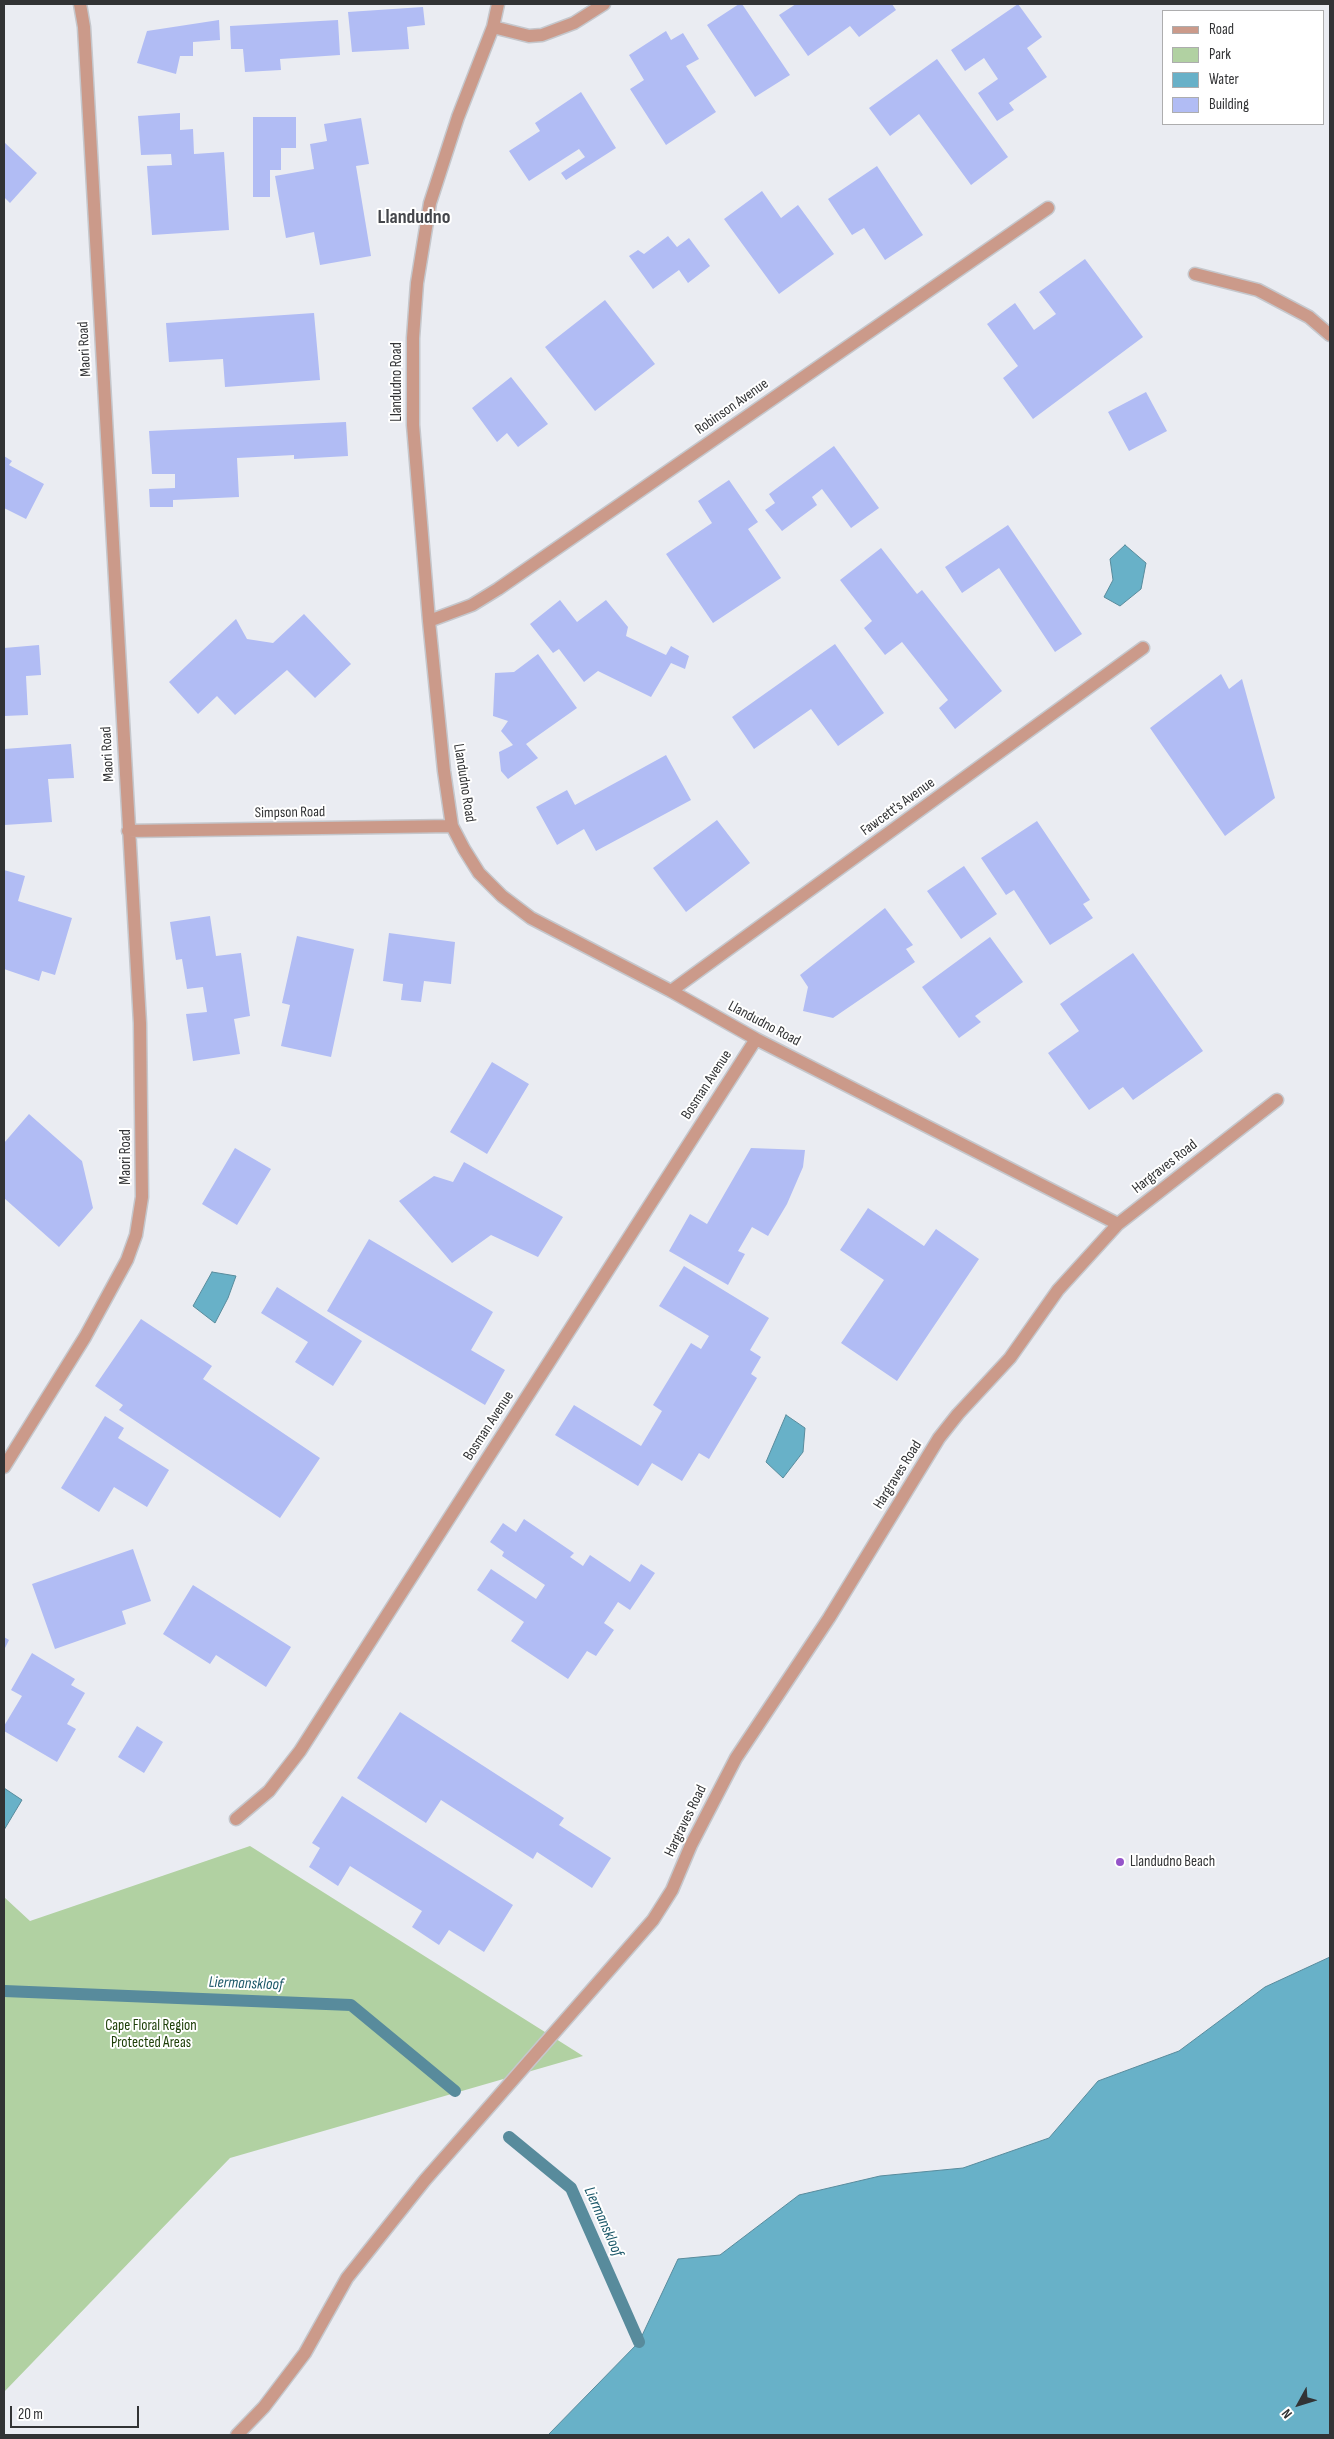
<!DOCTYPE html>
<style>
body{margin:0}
#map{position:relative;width:1334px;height:2439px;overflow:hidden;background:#eaecf2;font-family:"Sofia Sans Condensed",sans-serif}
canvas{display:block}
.frame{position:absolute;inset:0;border:5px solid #323335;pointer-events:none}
.legend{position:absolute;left:1162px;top:10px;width:162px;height:115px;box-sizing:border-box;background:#fff;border:1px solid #adadae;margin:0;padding:6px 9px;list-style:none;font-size:15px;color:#323335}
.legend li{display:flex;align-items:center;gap:10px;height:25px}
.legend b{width:25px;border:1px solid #adadae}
.north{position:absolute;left:1274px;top:2379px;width:50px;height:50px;-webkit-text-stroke:4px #fff;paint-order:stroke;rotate:231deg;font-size:14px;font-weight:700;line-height:20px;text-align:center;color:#323335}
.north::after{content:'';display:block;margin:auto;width:18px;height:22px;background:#323335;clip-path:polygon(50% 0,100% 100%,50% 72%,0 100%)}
.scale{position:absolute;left:10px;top:2406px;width:129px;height:22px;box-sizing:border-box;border:2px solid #323335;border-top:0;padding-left:6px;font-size:15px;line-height:18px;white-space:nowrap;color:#323335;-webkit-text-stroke:4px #fff;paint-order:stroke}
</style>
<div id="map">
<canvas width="1334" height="2439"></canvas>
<div class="frame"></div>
<ul class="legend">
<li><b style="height:6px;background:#cb9a8a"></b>Road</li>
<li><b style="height:14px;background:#b1d1a2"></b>Park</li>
<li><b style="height:14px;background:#68b1c8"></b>Water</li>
<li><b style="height:14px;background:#b1bcf4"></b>Building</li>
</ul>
<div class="north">N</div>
<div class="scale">20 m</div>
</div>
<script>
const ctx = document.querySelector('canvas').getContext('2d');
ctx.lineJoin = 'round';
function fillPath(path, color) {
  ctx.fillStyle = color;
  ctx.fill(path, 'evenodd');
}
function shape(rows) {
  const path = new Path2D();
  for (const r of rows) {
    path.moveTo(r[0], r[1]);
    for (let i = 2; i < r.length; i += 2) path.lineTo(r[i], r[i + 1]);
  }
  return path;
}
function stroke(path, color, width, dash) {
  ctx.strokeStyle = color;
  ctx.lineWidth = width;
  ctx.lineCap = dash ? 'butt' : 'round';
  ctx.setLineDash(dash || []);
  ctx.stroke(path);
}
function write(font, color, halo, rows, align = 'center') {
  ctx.font = font + ' "Sofia Sans Condensed",sans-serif';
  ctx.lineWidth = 4;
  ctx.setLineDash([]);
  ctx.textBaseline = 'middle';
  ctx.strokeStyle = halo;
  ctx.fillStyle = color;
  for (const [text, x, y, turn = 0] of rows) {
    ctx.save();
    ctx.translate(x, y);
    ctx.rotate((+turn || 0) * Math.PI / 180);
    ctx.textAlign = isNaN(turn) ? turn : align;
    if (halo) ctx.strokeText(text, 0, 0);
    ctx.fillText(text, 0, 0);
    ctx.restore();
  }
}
const green = shape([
 [250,1846,583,2056,230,2158,4,2392,4,1897,30,1921]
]);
const water = shape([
 [1125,545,1146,563,1141,589,1120,606,1104,597,1113,580,1110,559,1125,545],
 [212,1272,236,1276,228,1298,215,1323,193,1306,212,1272],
 [786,1415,805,1428,803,1452,783,1478,766,1462,786,1415],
 [4,1788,22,1800,4,1830,4,1788],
 [1330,1957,1330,2435,548,2435,639,2342,678,2259,720,2255,799,2195,880,2176,963,2168,1049,2138,1098,2081,1179,2051,1265,1987,1330,1957]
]);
const stream = shape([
 [4,1991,351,2005,455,2091],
 [509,2137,571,2188,639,2342]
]);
const building = shape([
 [739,4,742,4,790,75,755,97,707,25],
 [796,4,892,4,896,10,859,37,850,26,808,56,779,15],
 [1018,4,1042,37,1027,48,1047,77,1009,103,1014,110,997,121,978,93,998,79,984,58,965,71,951,50],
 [423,7,425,25,407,27,409,49,352,52,348,12],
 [219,20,220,40,193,42,193,56,180,56,176,74,137,63,147,31],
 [338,20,340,55,280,59,281,70,245,72,243,49,231,49,230,26],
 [666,31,671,40,683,33,699,59,686,66,716,112,666,145,630,89,644,80,629,55],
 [937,59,1008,157,971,185,919,114,890,136,869,108],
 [581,92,616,148,566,180,561,173,585,157,579,149,529,181,509,151,540,131,535,123],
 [180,113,180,130,193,129,194,154,224,152,229,230,152,235,147,166,172,165,171,154,141,155,138,116],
 [253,117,296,117,296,148,281,148,281,170,270,170,270,197,253,197],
 [361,118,369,164,356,166,371,256,320,265,314,232,286,238,275,176,314,169,310,144,327,141,324,124],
 [4,142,37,173,10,203,4,197],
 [877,166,923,235,885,260,864,228,852,235,828,199],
 [762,191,781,218,798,205,834,254,779,294,724,219],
 [668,236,677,247,689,238,710,266,688,283,679,270,653,289,629,256,638,250,644,254],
 [1085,259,1143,337,1033,419,1003,378,1018,366,987,324,1015,303,1034,330,1056,314,1039,292],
 [605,300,655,364,595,411,545,347],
 [314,313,320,380,225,387,223,359,169,362,166,323],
 [511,377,548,424,518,447,507,433,497,442,472,408],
 [1146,392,1167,431,1129,451,1108,412],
 [346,422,348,456,294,459,294,455,237,458,239,497,173,500,173,507,150,507,149,489,175,488,175,474,152,474,149,431],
 [834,446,879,508,851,528,822,489,812,497,817,505,782,531,765,510,775,503,769,494],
 [4,456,12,461,9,465,44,484,26,519,4,508],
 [729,480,758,522,748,529,781,578,713,623,666,554,712,523,698,501],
 [1008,525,1082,634,1055,652,999,568,962,593,945,567],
 [881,548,917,594,922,590,1002,691,955,729,939,708,948,700,902,642,885,655,864,628,872,621,840,580],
 [560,600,577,622,606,600,628,627,626,636,666,655,671,646,689,656,685,669,671,663,651,697,598,671,584,682,559,649,553,653,530,624],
 [304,614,351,664,315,698,287,670,235,715,217,696,198,714,169,682,236,619,247,639,273,643],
 [835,644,884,713,838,746,811,709,754,749,732,717],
 [39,645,41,675,26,676,28,715,4,716,4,648],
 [538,654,577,708,526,744,538,758,508,779,501,771,499,752,513,745,501,731,508,721,493,716,495,673,514,672],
 [1221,674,1229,689,1242,679,1275,798,1225,836,1150,728],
 [71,744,74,778,48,779,52,822,4,825,4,749],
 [666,755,691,800,596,851,584,829,557,845,536,807,567,790,575,805],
 [717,820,750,863,686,912,653,868],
 [1037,821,1090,900,1083,904,1093,918,1050,945,1014,890,1006,895,981,858],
 [964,866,997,914,961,939,927,891],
 [4,870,25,876,18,901,72,918,55,975,42,971,39,981,4,969],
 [885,908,913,945,906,949,915,962,833,1018,803,1011,808,987,800,975],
 [210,916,216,956,241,953,250,1016,234,1019,240,1054,193,1061,186,1014,207,1012,203,987,187,989,182,959,176,960,170,922],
 [389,933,455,942,451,984,424,981,421,1002,401,1000,403,984,383,981],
 [297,936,354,949,331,1057,281,1046,290,1005,282,1003],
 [990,937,1023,982,975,1016,981,1022,959,1038,922,987],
 [1133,953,1203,1051,1133,1100,1123,1087,1089,1110,1048,1053,1079,1031,1060,1004],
 [492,1062,529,1084,487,1154,450,1132],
 [29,1114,82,1161,93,1208,59,1247,4,1198,4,1143],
 [235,1148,271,1169,237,1225,202,1204],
 [751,1148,805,1150,803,1167,787,1204,768,1236,752,1227,738,1251,745,1254,728,1285,669,1251,690,1214,707,1224],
 [464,1162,563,1217,538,1257,491,1235,452,1263,399,1201,434,1176,453,1182],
 [868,1208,924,1246,936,1229,979,1259,897,1381,841,1343,884,1280,840,1250],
 [369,1239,493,1312,471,1350,505,1370,485,1405,327,1311],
 [684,1266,769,1318,750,1350,761,1357,751,1374,757,1378,709,1459,699,1453,682,1481,652,1463,638,1486,555,1435,574,1405,641,1446,662,1411,653,1405,691,1343,701,1349,709,1336,659,1306],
 [277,1287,362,1341,333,1386,295,1362,308,1342,261,1313],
 [141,1319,212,1366,203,1379,320,1458,280,1518,119,1410,123,1405,95,1386],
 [105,1416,124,1428,118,1438,169,1470,147,1507,114,1487,99,1512,61,1488],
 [524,1519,574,1553,570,1557,583,1566,590,1555,630,1582,641,1564,655,1573,630,1610,618,1602,604,1623,614,1630,596,1656,587,1651,568,1679,511,1641,524,1622,477,1590,491,1569,536,1599,545,1585,502,1556,504,1552,490,1542,503,1523,516,1532],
 [133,1549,151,1601,122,1611,126,1624,55,1649,32,1584],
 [193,1585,291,1647,266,1687,216,1655,210,1664,163,1634],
 [4,1637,9,1640,4,1650],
 [32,1653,75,1679,71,1685,85,1693,67,1724,76,1729,57,1762,4,1731,4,1726,22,1696,11,1690],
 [400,1712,564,1818,559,1825,611,1858,592,1888,537,1852,533,1859,441,1800,426,1823,357,1778],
 [137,1726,163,1742,144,1773,118,1757],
 [342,1796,513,1905,484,1952,449,1930,439,1945,412,1927,422,1911,350,1866,338,1886,309,1867,320,1848,312,1843]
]);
const minor = shape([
 [498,4,493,27,458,117,430,203,417,283,413,338,413,425,429,621,444,771,452,826,464,849,479,873,502,896,531,918,671,991,756,1039,1118,1224],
 [493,27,529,36,542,35,574,23,604,4],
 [1195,274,1258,290,1309,317,1330,335],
 [429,621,472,605,498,589,1048,208],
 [128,831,452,826],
 [671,991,1143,648],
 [4,1467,85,1337,127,1260,136,1235,142,1197,140,1023,84,27,80,4],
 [236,1819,269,1791,300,1751,756,1039],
 [237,2435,264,2407,305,2353,347,2278,425,2180,653,1920,672,1890,691,1845,736,1758,829,1618,939,1438,958,1414,1010,1358,1058,1290,1118,1224,1277,1100]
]);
const markers = [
 [1120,1862,5,"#9554c9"]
];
const streetNames = [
 ["Maori Road",85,349,-93],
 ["Llandudno Road",397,382,-90],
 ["Robinson Avenue",732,407,-35],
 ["Maori Road",108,754,-93],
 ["Llandudno Road",464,783,81],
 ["Fawcett's Avenue",898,807,-36],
 ["Simpson Road",290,813,-1],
 ["Llandudno Road",764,1024,28],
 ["Bosman Avenue",707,1085,-57],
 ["Maori Road",126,1157,-90],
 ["Hargraves Road",1165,1167,-38],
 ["Bosman Avenue",489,1426,-57],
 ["Hargraves Road",898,1475,-58],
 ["Hargraves Road",686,1821,-64]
];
const poiNames = [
 ["Llandudno Beach",1130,1862]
];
const parkNames = [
 ["Cape Floral Region",151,2026],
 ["Protected Areas",151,2043]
];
const waterNames = [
 ["Liermanskloof",246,1984,2],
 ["Liermanskloof",603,2222,66]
];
const districtNames = [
 ["Llandudno",414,218]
];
fillPath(green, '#b1d1a2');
fillPath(water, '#68b1c8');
stroke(water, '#588b9c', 1);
stroke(stream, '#588b9c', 12);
fillPath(building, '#b1bcf4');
stroke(minor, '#c5c7cc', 15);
stroke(minor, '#cb9a8a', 12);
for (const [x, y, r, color] of markers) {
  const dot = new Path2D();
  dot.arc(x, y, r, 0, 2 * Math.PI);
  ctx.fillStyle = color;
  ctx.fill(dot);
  stroke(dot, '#fff', 2);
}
write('15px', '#323335', '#fff', streetNames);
write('15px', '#323335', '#fff', poiNames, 'left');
write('15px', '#1f4009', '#fff', parkNames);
write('italic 16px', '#1c5869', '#fff', waterNames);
write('bold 20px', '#44464b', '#fff', districtNames);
</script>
